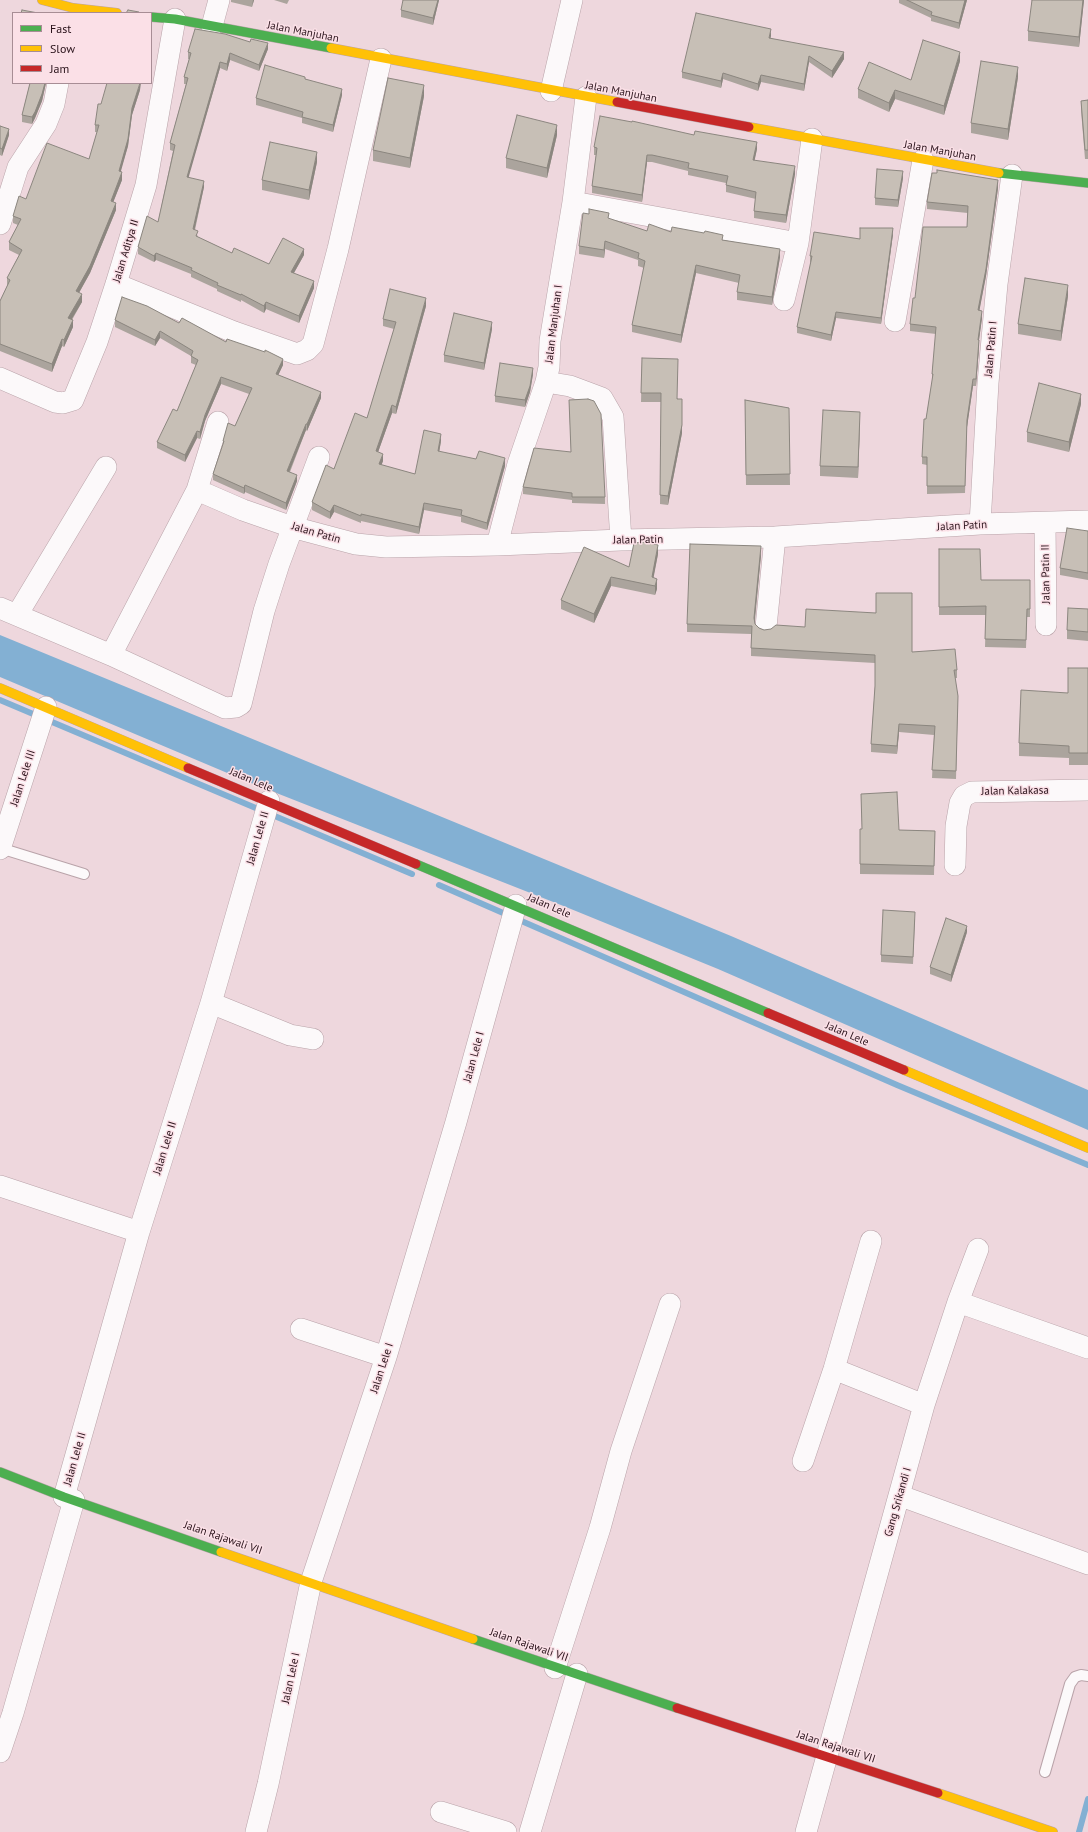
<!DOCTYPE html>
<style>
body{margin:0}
#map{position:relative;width:1088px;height:1832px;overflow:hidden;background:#eed7dd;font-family:"PT Sans",sans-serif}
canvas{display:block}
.legend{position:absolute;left:12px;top:12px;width:140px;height:72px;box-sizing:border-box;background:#fbe0e7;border:1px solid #a78d95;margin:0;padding:5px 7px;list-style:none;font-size:12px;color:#281119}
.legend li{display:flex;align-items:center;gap:8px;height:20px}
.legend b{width:20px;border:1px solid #a78d95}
</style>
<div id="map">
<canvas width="1088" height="1832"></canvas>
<ul class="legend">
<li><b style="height:5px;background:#4caf50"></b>Fast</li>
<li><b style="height:5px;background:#ffc107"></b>Slow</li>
<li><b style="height:5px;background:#c62828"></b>Jam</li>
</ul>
</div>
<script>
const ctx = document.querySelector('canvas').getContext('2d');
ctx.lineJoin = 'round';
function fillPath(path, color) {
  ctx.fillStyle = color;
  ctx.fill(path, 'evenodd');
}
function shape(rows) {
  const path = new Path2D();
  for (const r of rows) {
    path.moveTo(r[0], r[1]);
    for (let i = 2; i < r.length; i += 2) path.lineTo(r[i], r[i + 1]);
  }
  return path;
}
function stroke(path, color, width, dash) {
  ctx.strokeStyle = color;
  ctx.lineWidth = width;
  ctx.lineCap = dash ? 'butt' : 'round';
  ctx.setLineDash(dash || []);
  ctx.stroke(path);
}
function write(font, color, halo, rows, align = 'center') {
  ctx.font = font + ' "PT Sans",sans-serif';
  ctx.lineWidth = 3;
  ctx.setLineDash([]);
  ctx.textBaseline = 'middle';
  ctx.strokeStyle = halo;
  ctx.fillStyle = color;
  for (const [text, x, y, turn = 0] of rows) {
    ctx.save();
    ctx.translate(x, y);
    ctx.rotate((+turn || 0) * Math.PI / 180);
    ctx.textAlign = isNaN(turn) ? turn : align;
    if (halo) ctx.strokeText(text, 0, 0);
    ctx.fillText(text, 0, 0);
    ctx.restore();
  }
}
const water = shape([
 [0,635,731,936,1088,1090,1088,1130,718,969,566,907,251,783,0,677]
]);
const stream = shape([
 [0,700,412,874],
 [439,885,897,1085,1088,1165],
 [1079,1832,1088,1799]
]);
const lane = shape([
 [0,848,84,874],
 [1045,1772,1070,1684,1075,1677,1081,1675,1088,1676]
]);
const street = shape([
 [212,26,219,0],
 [551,91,572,0],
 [573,202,798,243],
 [0,224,18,167,46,124,54,104,58,83],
 [116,284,234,332,297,354,307,350,313,344,338,249,381,59],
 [784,300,798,243,812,139],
 [895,321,923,160],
 [0,378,55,402,63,403,73,400,97,342,116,284,146,185,175,19],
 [546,382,570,386,602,398,613,417,621,540],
 [197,490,243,510,292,527,356,544,386,547,497,545,621,540,775,537,980,524,1088,521],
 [980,524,988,383,997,284,1012,175],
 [1045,524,1046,625],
 [497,545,518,464,546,382,549,367,550,341,573,202,586,97],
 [0,608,111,655,197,490,218,422],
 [17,615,106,467],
 [766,627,775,537],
 [111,655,225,708,236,707,241,704,264,611,279,564,319,457],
 [0,849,46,707],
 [955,865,956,826,960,803,964,796,972,792,1088,790],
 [211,1003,290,1035,313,1039],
 [0,1186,139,1232],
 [958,1302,1088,1348],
 [301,1329,386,1357],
 [834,1369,924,1405],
 [803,1461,834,1369,871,1241],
 [901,1496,1088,1564],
 [64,1497,139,1232,211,1003,269,801],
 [555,1668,600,1528,621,1451,670,1304],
 [0,1752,13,1713,74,1500],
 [441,1812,506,1832],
 [256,1832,268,1784,311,1582,386,1357,456,1122,516,905],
 [530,1832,577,1674],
 [806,1832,924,1405,958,1302,978,1249]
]);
const fast = shape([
 [151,17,175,19,331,48],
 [999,173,1088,183],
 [416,864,768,1013],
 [0,1472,64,1497,221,1552],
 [473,1639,677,1708]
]);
const slow = shape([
 [42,0,73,8,117,13],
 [331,48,617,102],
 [749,127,999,173],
 [0,688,188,768],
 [904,1070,1088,1148],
 [221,1552,473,1639],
 [938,1793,1053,1832]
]);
const jam = shape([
 [617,102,749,127],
 [188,768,416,864],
 [768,1013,904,1070],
 [677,1708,938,1793]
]);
const wall = shape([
 [231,0,254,0,252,7,231,2],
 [274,0,289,0,287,4],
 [439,0,433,25,401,17,401,10],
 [899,0,967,0,959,29,931,21,931,18,899,3],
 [1084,0,1079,47,1028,41,1028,31],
 [771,36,770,38,844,59,832,78,809,62,804,91,761,82,758,91,723,79,721,88,682,78,682,72],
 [268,49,259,71,230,60,227,71,220,68,188,177,204,187,195,230,198,237,232,253,269,264,304,255,294,273,314,288,299,323,266,309,264,313,241,300,241,302,217,291,217,289,191,277,191,274,156,260,154,262,138,254,138,247,158,222,173,151,170,150,170,143,186,84,184,84,184,77,189,59,188,59,188,52],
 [960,61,944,115,895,99,889,112,858,98,858,89,911,80],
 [1018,77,1008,140,971,133,971,123],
 [305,79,342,95,333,132,302,123,302,118,256,105,256,98],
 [30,83,46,83,42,101,35,118,32,124,22,122,22,115],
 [140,90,132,115,128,146,120,172,122,180,113,202,116,210,90,273,79,293,82,302,72,320,73,327,64,347,62,346,52,372,0,351,0,301,7,286,7,278,19,255,9,250,9,242,18,225,13,223,13,216,26,199,89,159,97,132,95,132,95,125,101,104],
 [424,96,410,168,373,161,373,150],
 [1088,100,1088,159,1085,159,1081,110,1081,101],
 [0,126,9,135,2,156,0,155],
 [557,135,547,178,506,168,506,158],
 [694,135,757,149,754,161,795,174,786,223,754,218,754,211,756,199,726,192,726,183,688,175,688,171,652,162,647,162,642,202,592,193,592,186,596,155,594,155,594,147],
 [317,162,309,200,262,190,262,180],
 [903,178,898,207,875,205,875,198],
 [998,188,986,276,979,311,982,318,979,340,979,347,976,386,973,386,967,427,965,493,927,494,927,465,922,464,922,457,926,419,932,382,932,374,936,334,910,331,910,324,967,227,968,213,927,209,927,202],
 [609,219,647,231,671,232,723,240,780,257,772,305,737,300,737,292,739,283,696,273,681,343,632,332,632,325,644,268,638,266,638,260,605,249,604,258,579,254,579,246],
 [893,234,881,324,836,318,831,341,797,333,797,327,811,262,810,262,810,256,860,239],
 [1068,296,1061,341,1018,334,1018,324],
 [426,306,396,414,392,413,378,452,383,461,381,465,415,474,441,441,439,452,505,466,487,530,461,522,461,517,424,510,419,534,361,521,361,523,334,512,330,519,312,510,312,502,367,418,394,329,383,326,383,319],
 [115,320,179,323,283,365,278,375,321,398,307,431,306,430,290,472,297,481,286,510,245,492,244,494,213,480,213,474,223,446,223,441,235,426,249,394,221,384,205,421,200,439,197,438,185,462,157,448,157,442,177,411,196,365,191,363,191,356,160,338,155,346,115,327],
 [492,329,484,370,444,362,444,355],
 [642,358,678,399,682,433,668,505,660,504,661,402,641,402],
 [533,374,530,392,525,407,495,402,495,396],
 [569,400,605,497,605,504,572,503,572,500,523,494,523,487,571,452],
 [745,400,789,408,790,485,746,485],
 [1081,404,1069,452,1027,442,1027,432],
 [860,422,858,478,820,476,820,466],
 [1088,531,1088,580,1060,575,1060,568],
 [939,549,981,580,1030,580,1030,617,1027,617,1026,648,985,647,986,615,939,615],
 [658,554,653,578,657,589,655,595,611,586,594,623,561,609,561,600],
 [761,555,755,621,755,624,759,628,764,630,912,652,957,670,957,678,955,678,958,696,956,779,932,778,934,735,899,732,897,754,871,752,871,744,875,686,875,663,751,656,751,634,687,632,687,624],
 [1088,609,1088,641,1067,639,1067,630],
 [1088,668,1088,765,1069,765,1069,758,1019,756,1019,743,1068,693],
 [861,794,899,830,935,831,934,875,860,874,860,829,862,829],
 [915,919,913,964,881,962,881,955],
 [967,932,951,982,930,974,930,967]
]);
const shadedWall = shape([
 [253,0,254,0,252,7],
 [438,0,439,0,433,25,433,18],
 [965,0,967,0,959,29,959,23],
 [1083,0,1084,0,1079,47,1079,37],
 [771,29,771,36,769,45,769,38],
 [268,43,268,49,259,71,259,65],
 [844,52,844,59,832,78,832,71],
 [960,52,960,61,944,115,944,106],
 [230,53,230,60,227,71,227,64],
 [809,56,809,62,804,91,804,84],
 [220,62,220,68,187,183,187,177],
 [1018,67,1018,77,1008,140,1008,129],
 [723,73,723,79,721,88,721,81],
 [761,75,761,82,758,91,758,84],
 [45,83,46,83,42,101,35,118,32,124,32,117],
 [140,83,141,83,140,90,132,115,128,146,119,178,119,171,132,108],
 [424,85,424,96,410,168,410,158],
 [342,89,342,95,333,132,333,125],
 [895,90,895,99,889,112,889,103],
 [557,125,557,135,547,178,547,168],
 [9,129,9,135,2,156,2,149],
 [757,142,757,149,753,168,753,160],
 [317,152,317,162,309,200,309,190],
 [647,155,647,162,642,202,642,195],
 [795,166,795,174,786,223,786,215],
 [903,171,903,178,898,207,898,200],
 [122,172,122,180,111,208,111,201],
 [998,180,998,188,986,276,978,318,978,310],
 [204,181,204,187,193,236,193,229],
 [116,203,116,210,90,273,76,298,76,291],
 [893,228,893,234,881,324,881,318],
 [605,241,605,249,604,258,604,250],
 [304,249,304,255,291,278,291,272],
 [780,249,780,257,772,305,772,297],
 [156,253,156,260,154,262,154,256],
 [696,265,696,273,681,343,681,335],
 [314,281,314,288,299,323,299,316],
 [1068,285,1068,296,1061,341,1061,331],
 [82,294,82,302,68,325,68,318],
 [426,298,426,306,396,414,396,407],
 [266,302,266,309,264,313,264,306],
 [982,311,982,318,978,347,978,340],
 [836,312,836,318,831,341,831,335],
 [73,320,73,327,64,347,64,340],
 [492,322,492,329,484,370,484,363],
 [160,331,160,338,155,346,155,340],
 [62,339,62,346,52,372,52,364],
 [979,340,979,347,976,386,976,379],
 [283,359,283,365,276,380,276,374],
 [533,368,533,374,530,392,525,407,525,400],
 [221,377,221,384,205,421,200,439,200,432,205,415],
 [973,379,973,386,967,427,965,493,967,420],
 [321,392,321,398,307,431,307,424],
 [1081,394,1081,404,1069,452,1069,442],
 [682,399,682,433,668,505,668,496],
 [392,405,392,413,376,458,376,451],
 [860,412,860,422,858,478,858,467],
 [306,424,306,430,287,477,287,471],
 [197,431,197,438,185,462,185,455],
 [441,434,441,441,438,459,438,451],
 [383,454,383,461,379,472,379,464],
 [505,458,505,466,487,530,487,523],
 [297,475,297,481,286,510,286,503],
 [245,485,245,492,244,494,244,488],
 [424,503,424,510,419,534,419,527],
 [334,505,334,512,330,519,330,512],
 [658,545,658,554,652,586,652,577],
 [761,546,761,555,754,626,754,618],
 [611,577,611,586,594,623,594,614],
 [657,579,657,589,655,595,655,586],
 [899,724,899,732,897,754,897,746],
 [967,926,967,932,951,982,951,975]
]);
const building = shape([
 [403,0,438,0,433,18,401,10,403,0],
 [907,0,965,0,959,23,931,15,932,12,907,0],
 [1032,0,1083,0,1079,37,1028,31,1032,0],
 [22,10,38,13,21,13,22,10],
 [128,10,139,12,140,13,126,13,128,10],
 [696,13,771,29,769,38,844,52,832,71,809,56,804,84,761,75,758,84,723,73,721,81,682,72,696,13],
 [195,29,225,34,250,42,251,39,268,43,259,65,230,53,227,64,220,62,187,177,204,181,193,229,198,231,196,236,232,253,234,248,269,264,283,238,304,249,291,272,314,281,299,316,266,302,264,306,241,294,241,295,217,285,218,283,191,270,192,268,156,253,154,256,138,247,147,216,158,222,175,145,170,143,188,78,184,77,191,53,188,52,195,29],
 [923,40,960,52,944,106,895,90,889,103,858,89,869,62,911,80,923,40],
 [981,61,1018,67,1008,129,971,123,981,61],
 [265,65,305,77,305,79,342,89,333,125,302,117,303,112,256,98,265,65],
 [388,78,424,85,410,158,373,150,388,78],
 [30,83,45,83,42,94,35,112,32,117,22,115,30,83],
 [107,83,140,83,132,108,128,139,119,171,122,172,111,201,116,203,90,266,76,291,82,294,68,318,73,320,64,340,62,339,52,364,0,344,0,301,10,280,7,278,22,250,9,242,21,219,13,216,19,196,26,199,47,143,89,159,99,125,95,125,98,104,101,104,107,83],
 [1088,100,1088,150,1085,150,1081,101,1088,100],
 [517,115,557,125,547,168,506,158,517,115],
 [600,116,632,122,632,121,694,135,695,131,757,142,753,160,795,166,786,215,754,211,756,192,726,185,728,176,688,168,689,163,652,155,647,155,642,195,592,186,597,148,594,147,600,116],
 [0,126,9,129,2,149,0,148,0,126],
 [270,142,317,152,309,190,262,180,270,142],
 [877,169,903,171,898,200,875,198,877,169],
 [937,170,998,180,986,269,978,310,982,311,978,340,979,340,976,379,973,379,967,420,965,486,927,486,927,457,922,457,924,419,926,419,933,374,932,374,936,327,910,324,913,298,915,298,923,227,967,227,968,206,927,202,932,173,937,173,937,170],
 [589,209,609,213,608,218,647,231,649,224,671,232,672,227,704,233,705,231,723,235,722,240,780,249,772,297,737,292,740,275,696,265,681,335,632,325,645,261,638,258,639,253,605,241,604,250,579,246,583,213,589,214,589,209],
 [860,228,893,228,881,318,836,312,831,335,797,327,812,256,810,256,814,232,860,239,860,228],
 [1025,278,1068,285,1061,331,1018,324,1025,278],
 [390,289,426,298,396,407,392,405,376,451,383,454,379,464,415,474,424,430,441,434,438,451,476,459,479,451,505,458,487,523,461,515,462,510,424,503,419,527,361,514,361,516,334,505,330,512,312,502,326,465,334,469,355,413,367,418,396,322,383,319,390,289],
 [122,297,147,306,179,323,182,318,226,342,227,339,265,352,265,350,283,359,276,374,321,392,307,424,306,424,287,471,297,475,286,503,245,485,244,488,213,474,224,441,223,441,228,423,235,426,252,388,221,377,205,415,200,432,197,431,185,455,157,442,173,409,177,411,198,360,191,356,193,351,160,331,155,340,115,320,122,297],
 [454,313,492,322,484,363,444,355,454,313],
 [642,358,678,359,677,399,682,399,682,425,668,496,660,495,661,393,641,393,642,358],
 [500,363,533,368,530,386,525,400,495,396,500,363],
 [1039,383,1081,394,1069,442,1027,432,1039,383],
 [588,399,594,401,601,414,605,497,572,497,572,493,523,487,534,448,571,452,569,400,588,399],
 [745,400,789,408,790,474,746,475,745,400],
 [823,410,860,412,858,467,820,466,823,410],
 [1067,528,1088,531,1088,573,1060,568,1067,528],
 [645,542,658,545,652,577,657,579,655,586,611,577,594,614,561,600,584,547,629,567,634,543,645,542],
 [690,544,761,546,754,618,755,624,759,628,764,630,771,629,776,625,805,627,806,609,876,613,876,593,912,593,912,652,955,649,957,670,954,670,958,696,956,771,932,770,935,726,899,724,897,746,871,744,875,686,875,655,751,648,752,626,687,624,690,544],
 [939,549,980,549,981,580,1030,580,1030,609,1027,609,1026,640,985,639,986,606,939,607,939,549],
 [1068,608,1088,609,1088,632,1067,630,1068,608],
 [1068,668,1088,668,1088,753,1069,753,1069,746,1019,743,1021,690,1068,693,1068,668],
 [897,792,899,830,935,831,934,866,860,864,860,829,862,829,861,794,897,792],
 [883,910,915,912,913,957,881,955,883,910],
 [946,918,967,926,951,975,930,967,946,918]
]);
const streetNames = [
 ["Jalan Manjuhan",303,32,11],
 ["Jalan Manjuhan",621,92,11],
 ["Jalan Manjuhan",940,151,10],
 ["Jalan Aditya II",126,251,-73],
 ["Jalan Manjuhan I",554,324,-83],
 ["Jalan Patin I",991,349,-85],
 ["Jalan Patin",962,526,-3],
 ["Jalan Patin",316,533,16],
 ["Jalan Patin",638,540,-1],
 ["Jalan Patin II",1046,574,-91],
 ["Jalan Lele III",23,778,-72],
 ["Jalan Lele",251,780,23],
 ["Jalan Kalakasa",1015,791,-1],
 ["Jalan Lele II",258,838,-74],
 ["Jalan Lele",549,906,23],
 ["Jalan Lele",847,1034,23],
 ["Jalan Lele I",474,1057,-75],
 ["Jalan Lele II",165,1148,-73],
 ["Jalan Lele I",382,1368,-72],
 ["Jalan Lele II",75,1459,-74],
 ["Gang Srikandi I",898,1502,-74],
 ["Jalan Rajawali VII",223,1538,19],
 ["Jalan Rajawali VII",529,1645,19],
 ["Jalan Lele I",291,1678,-78],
 ["Jalan Rajawali VII",836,1747,18]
];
fillPath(water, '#83b0d3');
stroke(stream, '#83b0d3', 6);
stroke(lane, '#b9a3a9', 12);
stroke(street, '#b9a3a9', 22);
stroke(fast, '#b9a3a9', 10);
stroke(slow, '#b9a3a9', 10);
stroke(jam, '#b9a3a9', 10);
stroke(lane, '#fcf9fa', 10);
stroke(street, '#fcf9fa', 21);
stroke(fast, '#4caf50', 9);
stroke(slow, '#ffc107', 9);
stroke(jam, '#c62828', 9);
fillPath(wall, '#aba49d');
fillPath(shadedWall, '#8b867f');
fillPath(building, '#c7bfb6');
stroke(building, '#8b867f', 1);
write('11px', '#281119', '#fbe0e7', streetNames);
</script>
